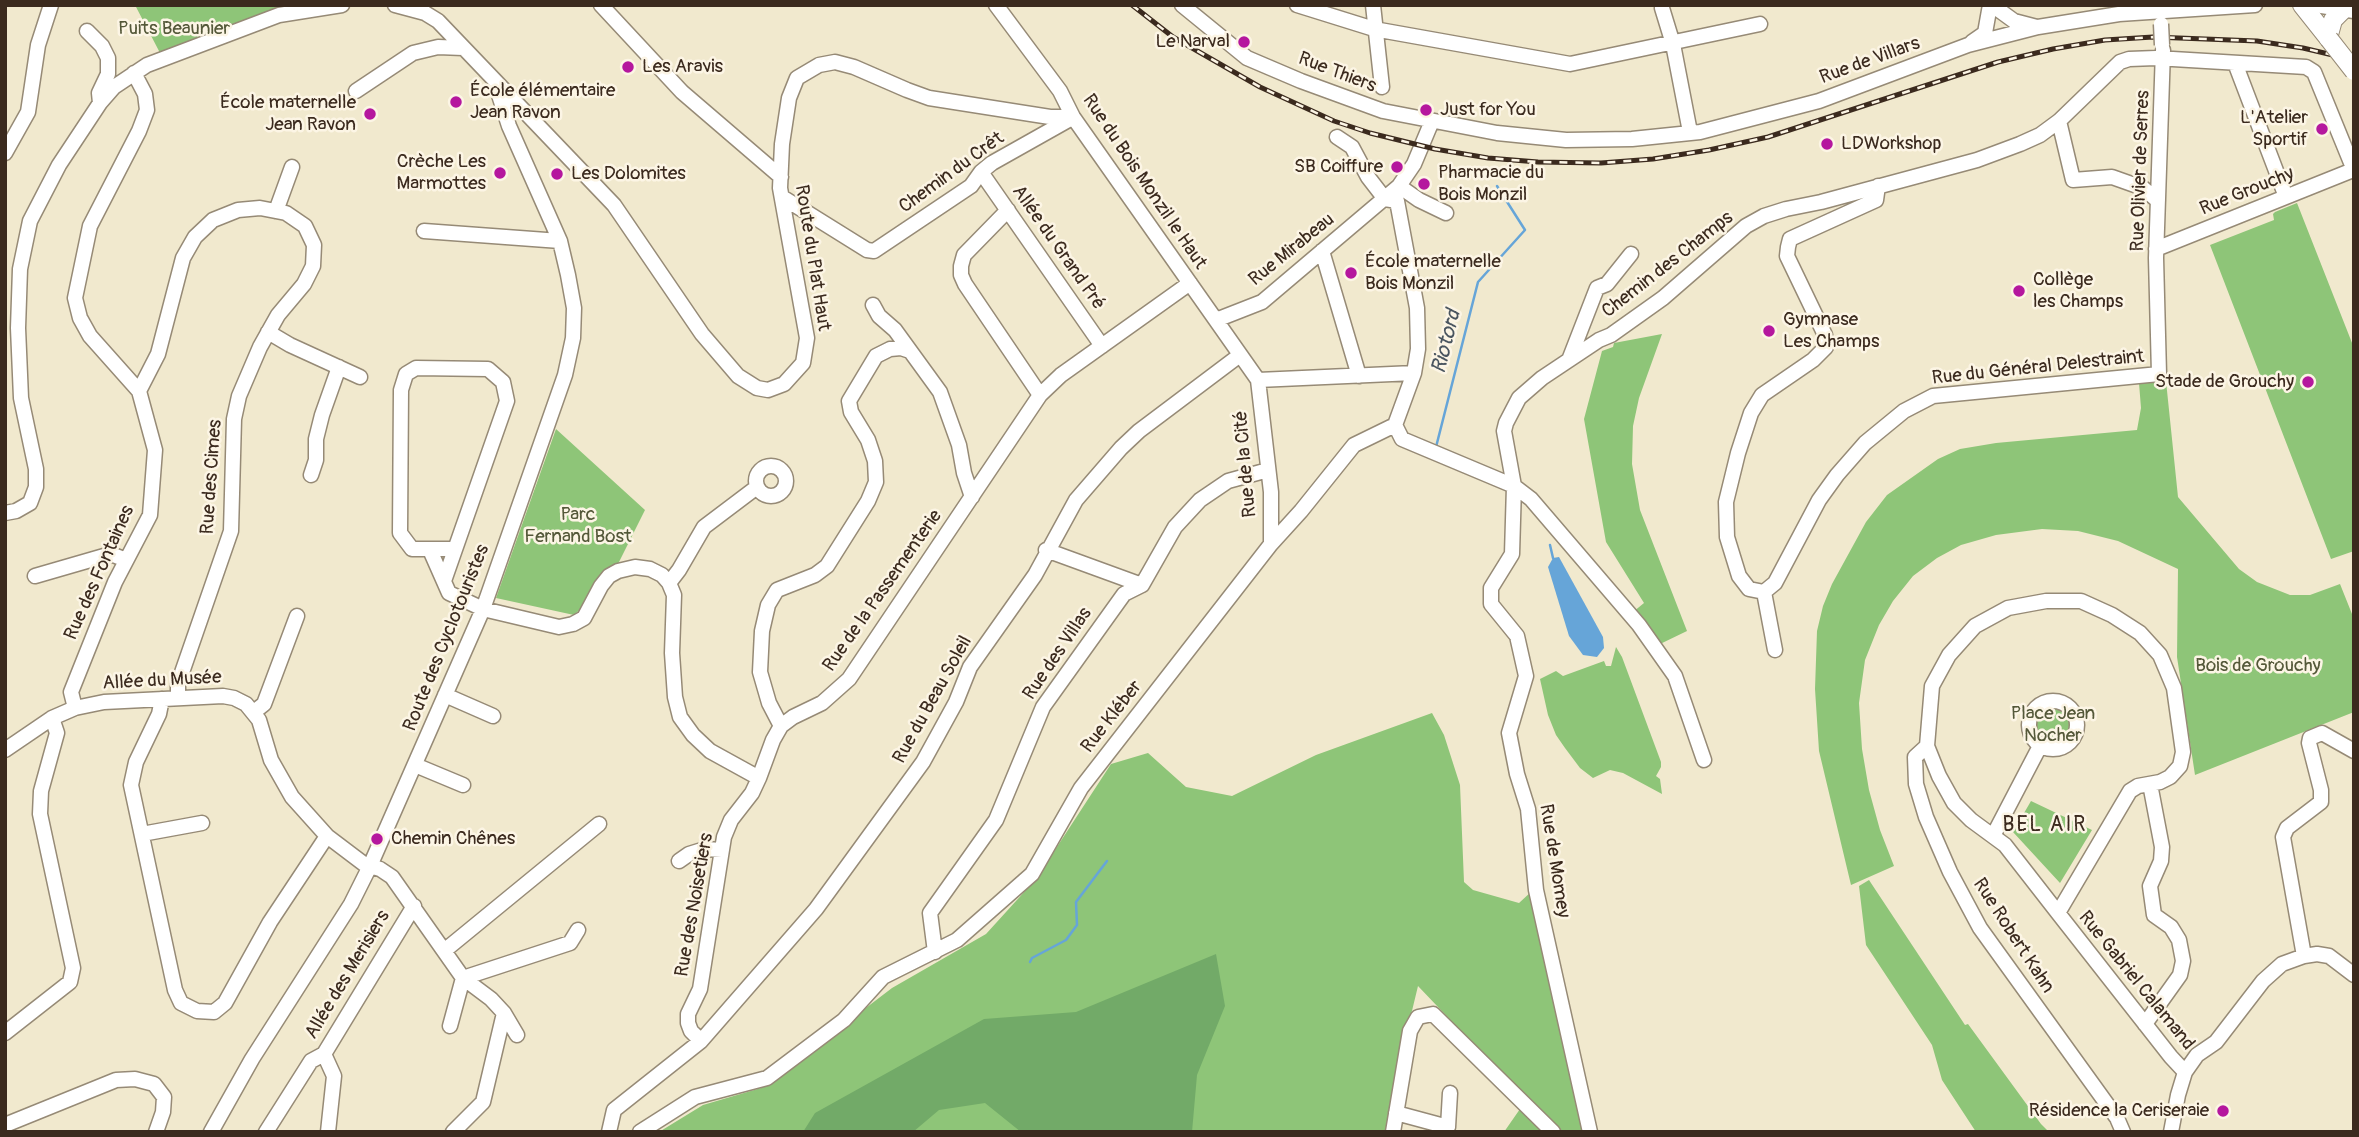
<!DOCTYPE html>
<meta charset="utf-8">
<style>
body{margin:0}
#map{position:relative;width:2359px;height:1137px;overflow:hidden;background:#f1e9ce;font-family:Pangolin,sans-serif}
canvas{display:block}
.frame{position:absolute;inset:0;border:7px solid #3b2a1e;pointer-events:none}
</style>
<div id="map">
<canvas width="2359" height="1137"></canvas>
<div class="frame"></div>
</div>
<script>
const ctx = document.querySelector('canvas').getContext('2d');
ctx.lineJoin = 'round';
function fillPath(path, color) {
  ctx.fillStyle = color;
  ctx.fill(path, 'evenodd');
}
function shape(rows) {
  const path = new Path2D();
  for (const r of rows) {
    if (r.length === 3) {
      path.moveTo(r[0] + r[2], r[1]);
      path.arc(r[0], r[1], r[2], 0, 2 * Math.PI);
      continue;
    }
    path.moveTo(r[0], r[1]);
    for (let i = 2; i < r.length; i += 2) path.lineTo(r[i], r[i + 1]);
  }
  return path;
}
function stroke(path, color, width, dash) {
  ctx.strokeStyle = color;
  ctx.lineWidth = width;
  ctx.lineCap = dash ? 'butt' : 'round';
  ctx.setLineDash(dash || []);
  ctx.stroke(path);
}
function write(font, color, halo, rows, align = 'center') {
  ctx.font = font + ' Pangolin,sans-serif';
  ctx.lineWidth = 5;
  ctx.setLineDash([]);
  ctx.textBaseline = 'middle';
  ctx.strokeStyle = halo;
  ctx.fillStyle = color;
  for (const [text, x, y, turn = 0] of rows) {
    ctx.save();
    ctx.translate(x, y);
    ctx.rotate((+turn || 0) * Math.PI / 180);
    ctx.textAlign = isNaN(turn) ? turn : align;
    if (halo) ctx.strokeText(text, 0, 0);
    ctx.fillText(text, 0, 0);
    ctx.restore();
  }
}
const green = shape([
 [135,5,275,5,279,15,159,60,159,51],
 [2297,203,2354,348,2354,551,2331,559,2210,245,2274,220,2273,214,2275,212],
 [1662,334,1639,398,1633,426,1632,464,1640,510,1687,631,1658,645,1633,612,1644,603,1606,542,1584,419,1602,351,1613,347,1614,343],
 [2166,381,2178,497,2239,569,2257,582,2290,595,2310,595,2340,584,2354,619,2354,712,2195,775,2177,657,2178,569,2118,541,2078,531,2042,529,1996,535,1961,545,1937,558,1913,576,1893,601,1879,625,1865,660,1859,703,1862,749,1869,790,1880,830,1894,866,1851,885,1819,751,1815,689,1817,631,1823,606,1832,584,1866,522,1887,495,1938,459,1960,449,1996,443,2137,430,2141,408,2139,383],
 [556,429,645,510,618,564,584,606,574,615,496,598],
 [1616,647,1622,657,1661,762,1661,767,1656,776,1660,779,1662,794,1623,773,1610,770,1593,778,1580,768,1565,748,1556,735,1548,715,1540,679,1556,671,1563,676,1604,661,1606,666,1611,666],
 [2053,725,20],
 [1432,713,1444,735,1460,785,1464,882,1473,890,1519,903,1532,891,1587,1132,1557,1132,1418,986,1396,1077,1389,1132,659,1132,703,1105,761,1088,892,988,986,934,1036,879,1111,764,1148,753,1186,787,1232,796,1316,755],
 [2031,801,2092,830,2060,883,2013,832],
 [1869,880,1965,1025,1968,1024,2041,1124,2049,1132,1976,1132,1942,1080,1932,1045,1866,945,1859,886],
 [1520,1109,1549,1132,1504,1132]
]);
const forest = shape([
 [1216,954,1225,1006,1197,1075,1192,1132,1021,1132,985,1103,939,1110,913,1132,803,1132,815,1113,984,1019,1076,1012]
]);
const water = shape([
 [1559,557,1603,637,1604,648,1597,657,1583,655,1569,636,1548,567,1553,558]
]);
const stream = shape([
 [1436,447,1478,282,1525,230,1497,186],
 [1550,545,1553,558],
 [1030,962,1032,958,1066,940,1077,925,1076,902,1107,861]
]);
const minor = shape([
 [395,5,425,13,438,21,614,205,702,334,738,376,757,388,768,390,784,384,803,363,807,338,780,188,782,144,789,98,797,78,819,65,835,62,854,67,907,90,929,98,1050,117,1073,117],
 [601,5,682,92,781,177],
 [996,5,1060,91,1073,117,1258,380,1271,492,1271,544],
 [1182,5,1247,58,1301,81,1383,111,1497,133,1566,140,1632,139,1700,132,1819,101,1968,45,2038,27,2119,14,2255,5],
 [1297,5,1374,29,1570,64,1760,24],
 [1373,5,1382,87],
 [1992,5,2014,21,2037,27],
 [2315,5,2354,11],
 [1662,8,1673,44,1690,132],
 [87,31,102,46,108,58,108,74,99,93,100,103],
 [1972,42,1985,33,1990,5],
 [2235,63,2286,197],
 [356,91,413,53,438,47,463,48],
 [2059,121,2073,180,2112,177,2143,188,2158,201],
 [1337,137,1352,147,1368,177,1385,199],
 [5,153,28,112,38,45,51,5],
 [981,172,1102,346],
 [1399,186,1414,164,1432,121],
 [1878,186,1876,200,1790,239,1788,247,1787,256,1825,335,1826,347,1813,360,1762,395,1751,413,1738,453,1726,502,1727,537,1739,576,1749,589,1764,592,1775,583,1819,500,1837,475,1865,443,1904,411,1933,396,2159,374,2156,258,2163,50],
 [782,197,867,250,874,251,971,186,981,172,992,163,1072,118],
 [1008,210,964,255,961,266,961,275,965,284,1040,395],
 [276,211,292,167],
 [424,231,560,241],
 [2156,249,2353,170],
 [1322,251,1359,376],
 [873,305,879,316,895,330,940,392,959,445,964,473,972,497],
 [1216,320,1262,302,1399,186,1419,200,1446,213],
 [268,332,290,345,360,377],
 [1569,360,1597,288,1607,284,1631,254],
 [1258,380,1414,373],
 [139,391,158,354,183,258,195,237,213,220,238,210,260,208,286,213,305,226,314,245,313,266,304,284,278,315,260,347,239,396,234,419,231,531,178,684,178,697],
 [1395,425,1402,439,1514,486,1531,499,1639,625,1675,676,1704,760],
 [771,481,15],
 [311,475,316,460,316,439,322,415,339,367],
 [5,513,16,511,30,503,36,487,36,469,21,398,18,328,20,269,30,221,59,165,100,103,114,87,147,65,279,15,342,5],
 [430,550,449,593,483,609,559,627,573,624,584,618,601,586,609,576,618,571,635,567,650,569,662,575,669,583,674,595,672,653,675,697,680,717,693,735,710,751,759,778,773,740,781,726,793,717,822,703,849,679,1040,395,1061,375,1190,283],
 [1046,550,1142,585],
 [35,576,111,554,126,560],
 [444,581,507,401,503,382,488,369,416,368,406,374,401,390,400,533,412,549,455,549],
 [669,583,679,570,704,527,757,487],
 [1764,592,1775,650],
 [445,695,493,716],
 [162,699,159,714,136,762,131,785,175,990,181,1003,197,1011,214,1012,225,1003,270,922,327,836],
 [2053,725,24],
 [75,708,71,692,115,582,150,515,155,450,139,391,90,336,80,318,75,298,90,226,139,131,147,110,145,94,134,73],
 [254,712,264,704,297,616],
 [781,726,769,703,760,672,762,631,768,605,777,590,815,575,827,566,868,501,876,482,875,461,868,440,851,412,849,401,876,356,890,349,901,348,910,351],
 [1927,746,1915,757,1916,784,1926,817,1950,872,1980,928,2117,1118,2123,1132],
 [5,750,52,718,75,708,104,702,223,696,234,698,246,704,259,720,271,760,292,797,327,836,364,864,380,869,392,877,463,978,491,999,504,1013,517,1035],
 [415,765,463,785],
 [142,834,202,823],
 [1993,836,2040,746],
 [679,861,689,854,705,849,722,850],
 [2058,913,2130,791,2138,786,2160,782,2170,777,2180,766,2183,752,2174,688,2160,655,2140,633,2112,615,2081,601,2046,601,2008,608,1975,626,1949,655,1932,686,1927,746,1939,776,1954,803,1971,820,2005,845,2058,913,2171,1057,2185,1072],
 [444,951,599,824],
 [935,952,930,913,996,820,1043,707,1124,594,1142,585,1175,527,1200,500,1228,481,1268,470],
 [2304,956,2283,837,2287,828,2321,802,2321,790,2309,743,2310,738,2322,733,2354,751],
 [2145,1024,2180,975,2183,961,2179,940,2171,927,2154,915,2150,886,2161,861,2162,847,2150,784],
 [450,1026,463,978,570,943,578,930],
 [5,1033,70,982,73,968,40,814,41,791,57,733,52,718],
 [701,1041,691,1031,688,1023,688,1014,700,989,724,837,731,820,752,793,759,778],
 [324,1054,334,1076,328,1132],
 [1396,1113,1448,1127,1450,1093],
 [5,1125,116,1080,135,1079,154,1084,164,1097,163,1112,156,1132],
 [211,1132,252,1059,351,904,370,866,483,609,565,375,573,338,574,308,568,275,560,241,509,126,498,92,500,86],
 [266,1132,311,1061,324,1054,414,906],
 [453,1132,483,1102,504,1013],
 [609,1132,614,1110,701,1041,816,909,923,762,956,702,970,667,1035,575,1076,500,1121,448,1139,431,1240,355],
 [640,1132,695,1097,767,1078,844,1020,883,977,957,940,1032,874,1081,788,1271,544,1301,511,1354,445,1395,425,1414,373,1418,349,1417,308,1397,201,1385,199],
 [1393,1132,1410,1031,1418,1017,1433,1014,1553,1132],
 [1590,1132,1536,890,1528,809,1517,774,1509,733,1526,676,1517,636,1491,604,1491,588,1512,554,1514,486,1504,431,1506,423,1519,398,1542,378,1599,340,1611,335,1663,298,1746,226,1764,216,1786,209,1821,202,1977,160,2020,144,2040,135,2059,121,2120,62,2129,59,2156,58,2306,67,2314,72,2354,170],
 [2171,1132,2178,1095,2185,1072,2197,1055,2216,1042,2263,981,2282,964,2304,956,2317,954,2329,956,2354,975]
]);
const major = shape([
 [2302,5,2329,39],
 [2328,38,2333,20,2343,10]
]);
const rail = shape([
 [1132,5,1173,37,1260,87,1334,121,1370,133,1435,149,1488,158,1538,162,1601,163,1653,159,1709,150,1768,137,1998,62,2053,49,2105,40,2153,37,2257,41,2303,48,2354,60]
]);
const minorBridge = shape([
 [2161,24,2162,45]
]);
const majorBridge = shape([
 [2329,39,2354,71]
]);
const markers = [
 [1244,42,7,"#b5179e"],
 [628,67,7,"#b5179e"],
 [456,102,7,"#b5179e"],
 [1426,110,7,"#b5179e"],
 [370,114,7,"#b5179e"],
 [2322,129,7,"#b5179e"],
 [1827,144,7,"#b5179e"],
 [1397,167,7,"#b5179e"],
 [500,173,7,"#b5179e"],
 [557,174,7,"#b5179e"],
 [1424,184,7,"#b5179e"],
 [1351,273,7,"#b5179e"],
 [2019,291,7,"#b5179e"],
 [1769,331,7,"#b5179e"],
 [2308,382,7,"#b5179e"],
 [377,839,7,"#b5179e"],
 [2223,1111,7,"#b5179e"]
];
const parkNames = [
 ["Puits Beaunier",174,29],
 ["Parc",578,515],
 ["Fernand Bost",578,537],
 ["Bois de Grouchy",2258,666],
 ["Place Jean",2053,714],
 ["Nocher",2053,736]
];
const poiNames = [
 ["Le Narval",1230,42,"right"],
 ["Les Aravis",642,67],
 ["École élémentaire",470,91],
 ["Jean Ravon",470,113],
 ["École maternelle",356,103,"right"],
 ["Jean Ravon",356,125,"right"],
 ["Just for You",1440,110],
 ["L'Atelier",2308,118,"right"],
 ["Sportif",2308,140,"right"],
 ["LDWorkshop",1841,144],
 ["Crèche Les",486,162,"right"],
 ["Marmottes",486,184,"right"],
 ["SB Coiffure",1383,167,"right"],
 ["Pharmacie du",1438,173],
 ["Bois Monzil",1438,195],
 ["Les Dolomites",571,174],
 ["École maternelle",1365,262],
 ["Bois Monzil",1365,284],
 ["Collège",2033,280],
 ["les Champs",2033,302],
 ["Gymnase",1783,320],
 ["Les Champs",1783,342],
 ["Stade de Grouchy",2294,382,"right"],
 ["Chemin Chênes",391,839],
 ["Résidence la Ceriseraie",2209,1111,"right"]
];
const streetNames = [
 ["Rue de Villars",1870,61,-20],
 ["Rue Thiers",1337,73,21],
 ["Rue Olivier de Serres",2141,171,-88],
 ["Chemin du Crêt",952,173,-36],
 ["Rue du Bois Monzil le Haut",1144,182,56],
 ["Rue Grouchy",2247,192,-22],
 ["Allée du Grand Pré",1058,248,55],
 ["Rue Mirabeau",1292,250,-39],
 ["Route du Plat Haut",812,258,81],
 ["Chemin des Champs",1668,265,-38],
 ["Rue du Général Delestraint",2038,368,-6],
 ["Rue de la Cité",1246,464,-95],
 ["Rue des Cimes",212,477,-86],
 ["Rue des Fontaines",100,573,-66],
 ["Rue de la Passementerie",883,591,-55],
 ["Route des Cyclotouristes",447,638,-68],
 ["Rue des Villas",1058,654,-56],
 ["Allée du Musée",162,681,-3],
 ["Rue du Beau Soleil",933,700,-61],
 ["Rue Kléber",1112,717,-52],
 ["Rue de Momey",1554,861,81],
 ["Rue des Noisetiers",695,905,-80],
 ["Rue Robert Kahn",2013,936,57],
 ["Allée des Merisiers",348,975,-59],
 ["Rue Gabriel Calamand",2136,981,51]
];
const waterNames = [
 ["Riotord",1447,342,-76]
];
const neighbourhoodNames = [
 ["BEL AIR",2045,826]
];
fillPath(green, '#8ec578');
fillPath(forest, '#72aa68');
fillPath(water, '#66a5d8');
stroke(stream, '#66a5d8', 2.5);
stroke(minor, '#968a76', 17);
stroke(major, '#968a76', 20);
stroke(minor, '#fff', 14);
stroke(major, '#fff', 18);
stroke(rail, '#3b2a1e', 5);
stroke(rail, '#fcf5e5', 2.5, [8]);
stroke(minorBridge, '#968a76', 17, []);
stroke(majorBridge, '#968a76', 20, []);
stroke(minorBridge, '#fff', 14);
stroke(majorBridge, '#fff', 18);
for (const [x, y, r, color] of markers) {
  const dot = new Path2D();
  dot.arc(x, y, r, 0, 2 * Math.PI);
  ctx.fillStyle = color;
  ctx.fill(dot);
  stroke(dot, '#fcf5e5', 2.5);
}
write('19px', '#545839', '#fcf5e5', parkNames);
write('19px', '#3b2a1e', '#fcf5e5', poiNames, 'left');
write('19px', '#3b2a1e', '#fcf5e5', streetNames);
write('italic 21px', '#4a555f', '#fcf5e5', waterNames);
ctx.letterSpacing = '2px';
write('21px', '#3b2a1e', '#fcf5e5', neighbourhoodNames);
ctx.letterSpacing = '0px';
</script>
